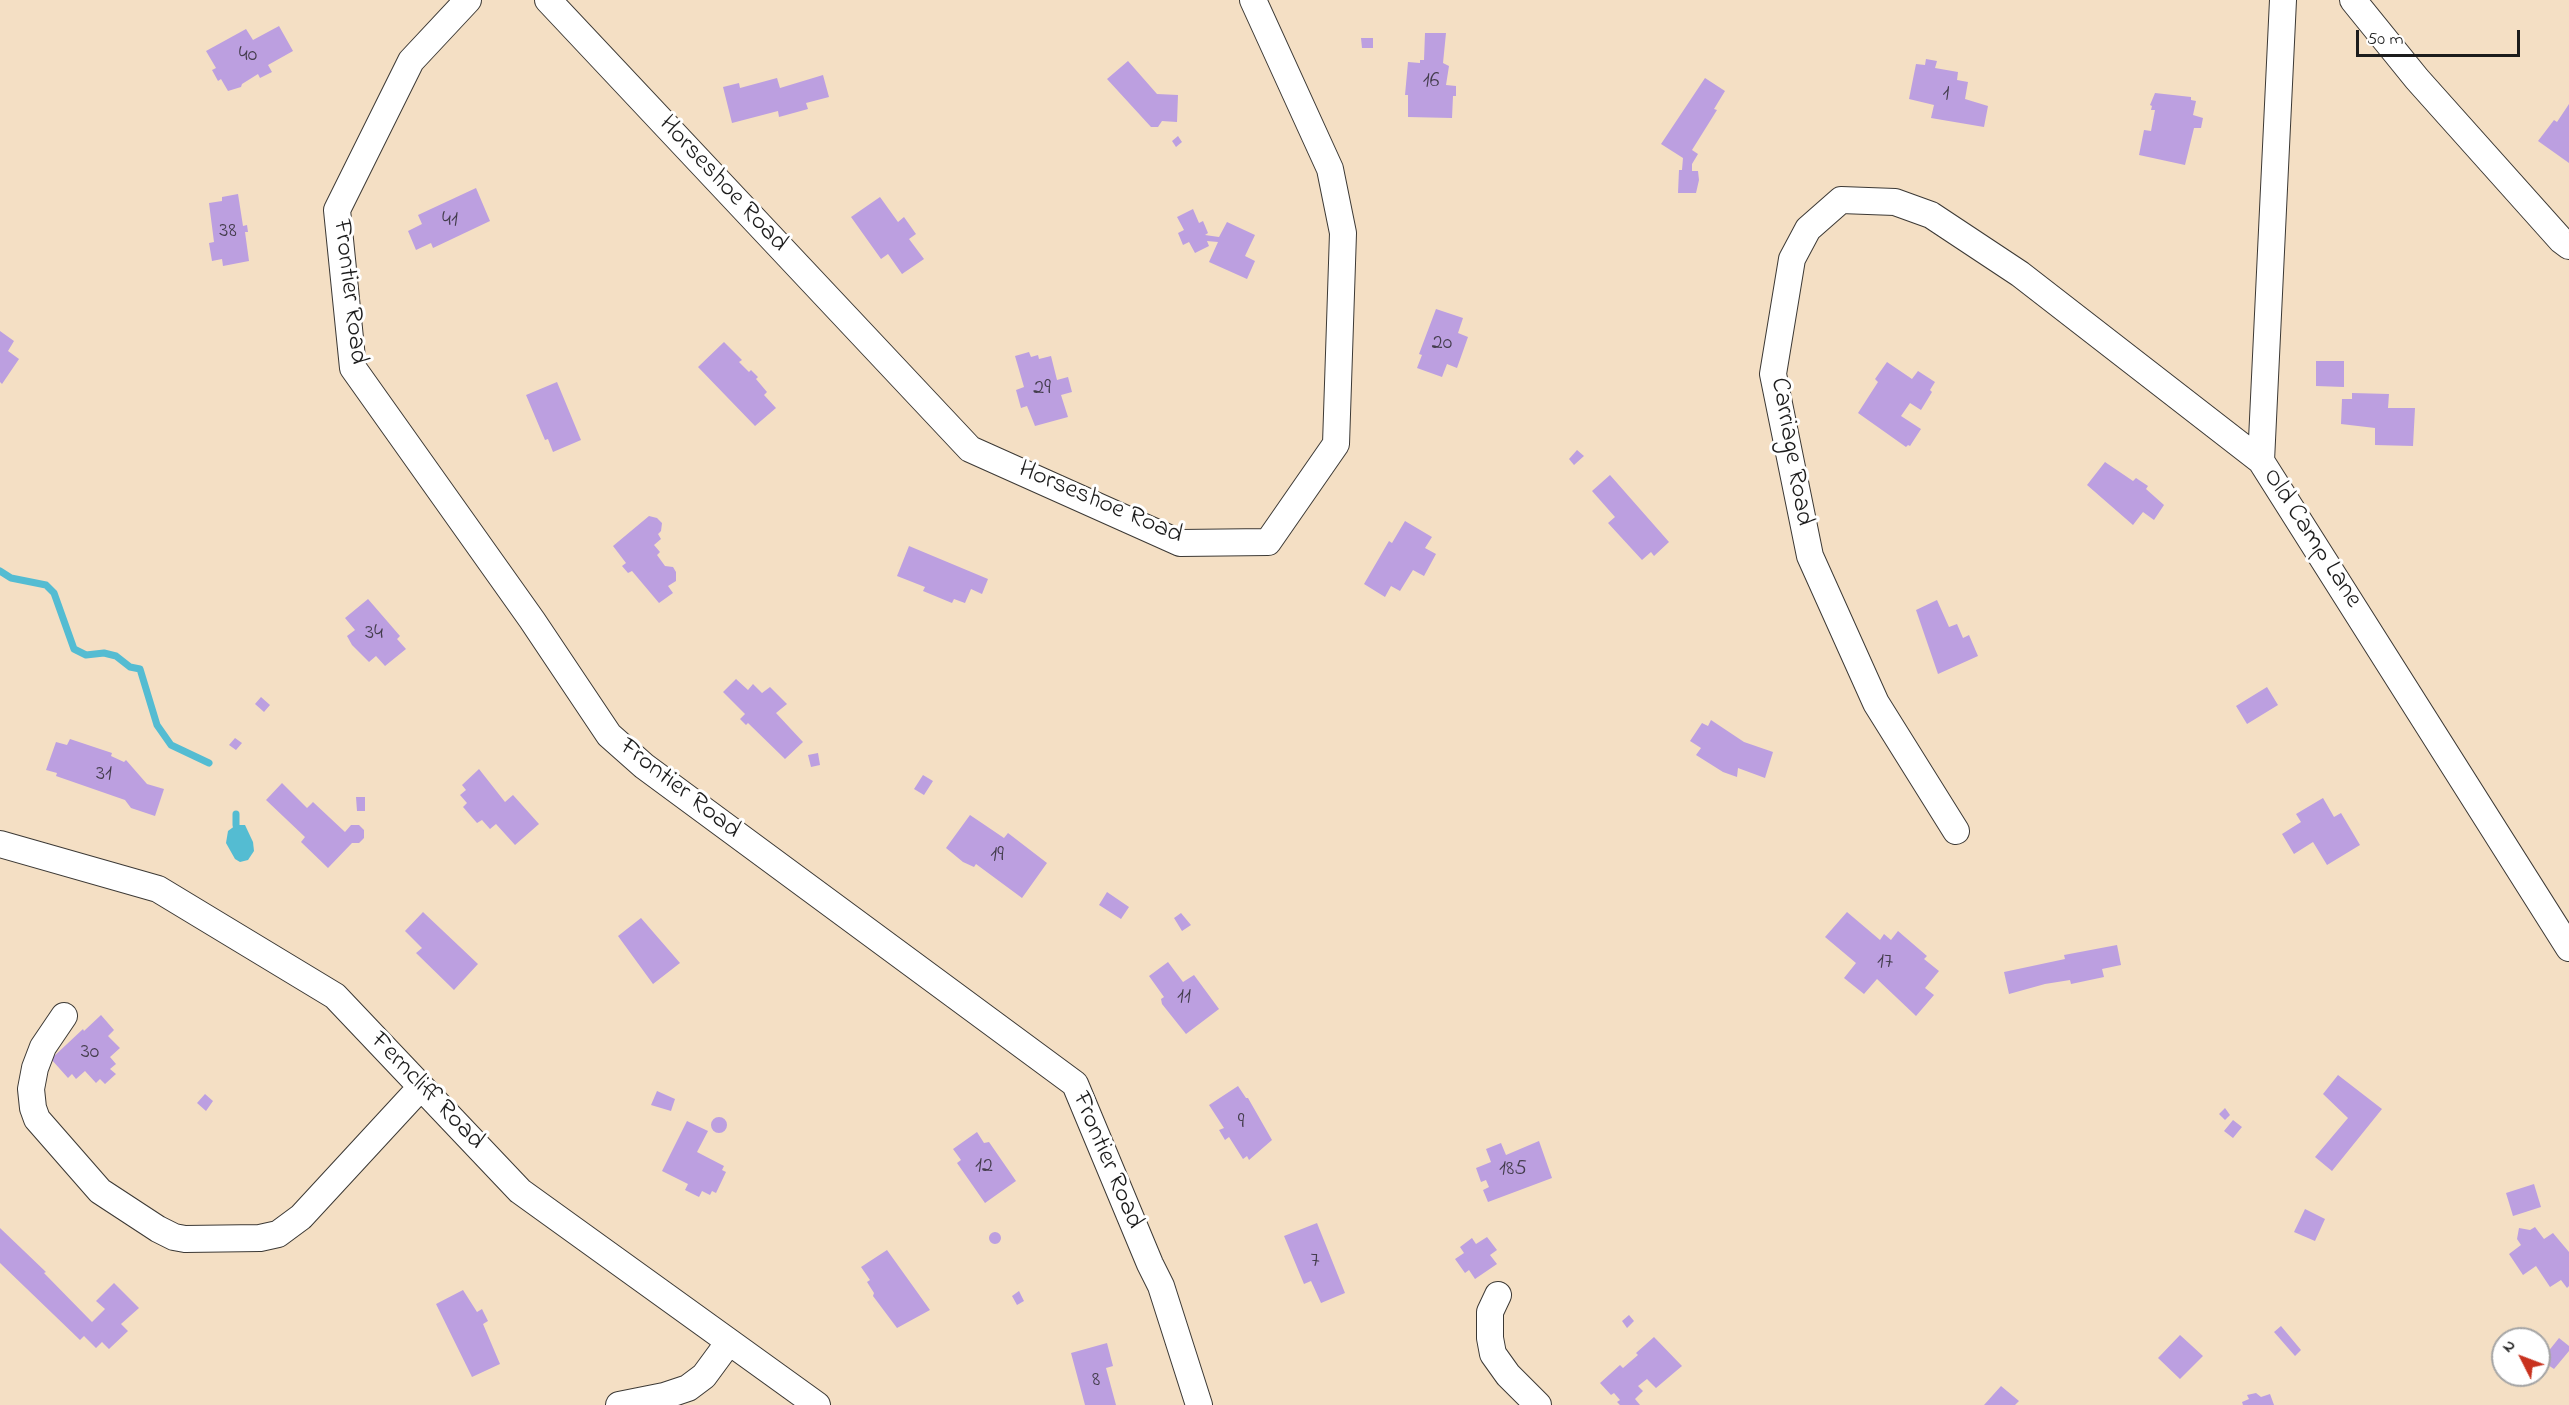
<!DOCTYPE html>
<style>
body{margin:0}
#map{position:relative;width:2569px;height:1405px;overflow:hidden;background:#f4dfc4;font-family:"Indie Flower",sans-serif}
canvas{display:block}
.north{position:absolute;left:2491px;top:1327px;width:60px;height:60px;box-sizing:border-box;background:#fff;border:2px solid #a4a4a4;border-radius:50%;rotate:312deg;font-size:16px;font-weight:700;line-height:24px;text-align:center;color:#1c1c1c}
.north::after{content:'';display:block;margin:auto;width:21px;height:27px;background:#c8321e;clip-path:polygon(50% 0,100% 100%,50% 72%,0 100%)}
.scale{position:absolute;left:2356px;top:30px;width:164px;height:27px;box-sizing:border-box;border:3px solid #1c1c1c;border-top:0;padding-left:8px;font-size:18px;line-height:21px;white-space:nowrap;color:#1c1c1c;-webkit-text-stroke:4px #fff;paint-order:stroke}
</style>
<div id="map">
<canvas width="2569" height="1405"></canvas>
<div class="north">N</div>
<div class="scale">50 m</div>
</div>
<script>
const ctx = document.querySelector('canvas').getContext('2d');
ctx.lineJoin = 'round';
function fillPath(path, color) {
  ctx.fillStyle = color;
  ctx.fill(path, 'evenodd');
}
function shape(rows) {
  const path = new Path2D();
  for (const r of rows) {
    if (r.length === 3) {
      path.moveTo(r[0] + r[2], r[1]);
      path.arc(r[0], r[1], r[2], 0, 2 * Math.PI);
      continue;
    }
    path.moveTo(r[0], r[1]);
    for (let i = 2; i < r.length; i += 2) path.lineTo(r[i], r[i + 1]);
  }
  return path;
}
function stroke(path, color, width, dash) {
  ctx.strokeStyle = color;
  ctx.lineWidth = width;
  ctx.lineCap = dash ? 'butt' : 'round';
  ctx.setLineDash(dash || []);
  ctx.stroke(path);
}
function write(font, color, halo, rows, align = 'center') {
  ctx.font = font + ' "Indie Flower",sans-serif';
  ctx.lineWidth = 6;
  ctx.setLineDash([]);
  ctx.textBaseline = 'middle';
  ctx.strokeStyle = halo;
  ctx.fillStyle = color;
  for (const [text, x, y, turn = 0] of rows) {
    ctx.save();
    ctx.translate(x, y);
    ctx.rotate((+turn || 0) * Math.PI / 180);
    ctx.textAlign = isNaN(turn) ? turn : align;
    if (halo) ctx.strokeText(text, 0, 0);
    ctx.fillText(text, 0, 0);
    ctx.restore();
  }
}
const water = shape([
 [236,825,245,825,253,842,254,851,248,860,240,862,235,859,226,843,228,831]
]);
const stream = shape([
 [0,571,11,578,46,585,54,593,74,649,86,655,104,653,116,656,130,667,140,669,157,725,171,745,209,763],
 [236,814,236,825]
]);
const building = shape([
 [279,26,293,51,268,65,272,72,260,78,258,74,242,84,241,87,228,91,221,79,218,81,212,70,216,68,206,51,246,29,253,40],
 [1425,33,1446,33,1443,63,1449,66,1446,85,1456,86,1456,96,1453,96,1452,118,1408,117,1408,95,1405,95,1408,62,1420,63,1420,60,1424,60],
 [1361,38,1373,38,1373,48,1362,48],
 [1926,59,1937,61,1935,68,1958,72,1957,80,1968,82,1965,99,1988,106,1984,127,1931,118,1934,105,1909,99,1916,64,1925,65],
 [1128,61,1157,94,1178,95,1177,122,1162,121,1158,127,1151,127,1107,79],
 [823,75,829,97,806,103,808,109,779,117,778,111,732,123,723,87,739,83,740,88,777,78,780,88],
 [1705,78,1725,91,1714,109,1717,110,1692,150,1698,154,1692,164,1692,171,1698,171,1699,180,1696,193,1678,193,1679,170,1682,170,1683,158,1661,144],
 [2155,93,2191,97,2191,100,2196,101,2193,115,2203,118,2201,128,2194,128,2185,165,2139,155,2144,130,2151,131,2155,110,2151,110,2152,106,2150,105],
 [2569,104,2569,163,2538,141,2554,120,2557,122],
 [1178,136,1182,142,1176,147,1172,141],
 [476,188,490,221,433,248,431,243,416,250,408,231,422,224,418,215],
 [238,194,243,226,247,225,248,232,245,232,249,261,223,266,222,259,212,261,209,243,214,242,209,203,222,201,222,197],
 [880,197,898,222,904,217,916,234,909,239,924,259,902,274,888,254,881,259,851,217],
 [1193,209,1199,223,1203,221,1208,233,1205,235,1219,237,1227,222,1255,235,1245,256,1255,261,1247,279,1209,262,1218,242,1207,241,1209,246,1195,253,1189,242,1183,245,1178,233,1184,230,1177,217],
 [1436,309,1463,318,1458,333,1468,337,1457,368,1447,364,1442,377,1417,368,1422,355,1419,354],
 [0,331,14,341,8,351,19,359,2,384,0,382],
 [724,342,742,360,739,362,749,372,751,370,758,377,756,379,767,392,764,395,776,408,755,426,698,367],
 [1029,352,1031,357,1038,355,1039,359,1051,356,1057,380,1068,377,1072,392,1061,395,1068,417,1035,426,1027,406,1021,408,1016,390,1024,387,1015,356],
 [2316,361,2344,361,2344,387,2316,386],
 [1887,362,1912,379,1918,371,1935,382,1930,390,1932,392,1921,410,1910,403,1901,416,1921,429,1910,446,1908,445,1906,447,1858,413,1878,382,1875,379],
 [557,382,581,440,553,452,548,439,545,440,526,395],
 [2352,393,2389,394,2388,408,2415,408,2413,446,2375,445,2375,428,2341,424,2342,399,2352,399],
 [1577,450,1584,456,1574,465,1569,459],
 [2105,462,2133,481,2136,478,2148,486,2146,489,2164,505,2154,520,2143,512,2133,525,2087,485],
 [1610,475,1669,542,1654,556,1651,552,1642,560,1608,523,1615,517,1592,491],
 [649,516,657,518,662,523,661,531,658,534,661,539,654,545,660,552,657,555,665,566,673,567,676,572,676,581,668,586,673,593,659,603,632,571,628,573,622,566,626,563,613,546],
 [1405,521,1432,537,1425,548,1436,554,1424,576,1413,570,1400,591,1391,586,1385,597,1364,584,1389,541,1392,543],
 [909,546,988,579,982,594,971,589,965,603,954,599,952,603,923,591,925,587,897,576],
 [368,599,400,636,397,639,406,649,385,666,376,656,369,662,352,645,347,636,355,630,345,618],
 [1937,600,1949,627,1957,624,1963,638,1969,635,1978,656,1938,674,1916,610],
 [736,679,748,690,753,684,762,693,770,687,787,704,776,713,803,742,785,759,748,723,746,725,740,719,745,714,723,692],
 [2267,687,2278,705,2247,724,2236,706],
 [261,697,270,705,264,712,255,704],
 [1711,720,1744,742,1773,752,1765,778,1738,768,1737,777,1723,772,1696,755,1701,748,1690,741,1702,723,1708,726],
 [235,738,242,743,236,750,229,745],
 [70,739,112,753,111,756,124,762,126,760,147,784,164,789,155,816,131,808,125,800,56,776,57,773,46,770,56,742,67,745],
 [818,753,820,765,811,767,808,755],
 [479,769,505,802,513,795,539,824,515,845,496,824,490,829,482,820,477,823,463,807,467,803,460,795,466,790,462,785],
 [923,775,933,781,924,795,914,789],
 [282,783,307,808,313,802,345,832,351,825,359,825,364,830,364,838,359,843,352,843,328,868,301,842,305,837,266,800],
 [356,797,365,797,365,811,357,811],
 [2323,798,2334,817,2341,813,2360,845,2327,865,2313,842,2294,854,2282,834,2301,822,2296,814],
 [970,815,1004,838,1008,833,1047,863,1022,898,976,864,974,867,963,862,946,848],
 [1107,892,1129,907,1121,919,1099,905],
 [423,912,478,964,454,990,416,953,422,948,405,931],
 [1847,912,1880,940,1884,934,1891,940,1898,931,1927,956,1924,959,1939,971,1925,988,1934,995,1916,1016,1877,979,1864,994,1844,978,1856,963,1825,937],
 [1181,913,1191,925,1182,931,1174,918],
 [641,918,680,963,653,984,618,936],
 [2117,945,2121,965,2102,969,2104,977,2071,984,2070,980,2045,984,2009,994,2004,972,2065,959,2064,955],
 [1168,962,1183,982,1194,975,1219,1009,1186,1034,1162,1004,1161,999,1164,997,1149,976],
 [101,1015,114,1030,108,1036,120,1048,110,1057,116,1064,110,1069,116,1074,105,1084,100,1079,96,1083,85,1071,76,1079,72,1074,68,1078,51,1059,83,1029,84,1031],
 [2338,1075,2382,1109,2332,1171,2315,1157,2348,1118,2323,1094],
 [1238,1086,1246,1098,1248,1098,1272,1140,1249,1160,1247,1156,1243,1159,1229,1137,1225,1140,1219,1130,1224,1128,1209,1105],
 [657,1091,675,1099,671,1111,651,1105],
 [205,1094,213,1101,206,1111,197,1103],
 [2225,1108,2230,1115,2225,1120,2219,1114],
 [719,1125,8],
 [2233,1120,2242,1127,2233,1138,2224,1131],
 [687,1121,708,1131,697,1152,724,1166,722,1170,726,1172,716,1193,712,1191,710,1195,702,1191,699,1197,685,1190,688,1184,662,1171],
 [977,1132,984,1143,989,1142,1016,1181,985,1203,957,1163,961,1160,953,1149],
 [1539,1141,1552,1178,1488,1202,1483,1190,1489,1187,1486,1180,1481,1182,1476,1168,1491,1162,1486,1149,1501,1143,1506,1155],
 [2534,1184,2541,1207,2513,1216,2506,1193],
 [2305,1209,2325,1219,2315,1241,2294,1232],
 [1317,1223,1345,1293,1321,1303,1311,1281,1304,1284,1284,1236],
 [2535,1227,2544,1239,2553,1233,2569,1252,2569,1286,2567,1288,2561,1280,2550,1287,2536,1266,2523,1275,2509,1254,2521,1245,2517,1239,2519,1228,2530,1230],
 [0,1228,46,1272,44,1273,92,1322,105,1309,96,1301,114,1283,139,1308,121,1324,128,1331,109,1349,102,1342,96,1348,84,1336,80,1340,0,1263],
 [995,1238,6],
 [1487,1237,1497,1250,1490,1255,1497,1264,1475,1279,1469,1270,1465,1273,1455,1259,1464,1253,1460,1247,1472,1238,1476,1244],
 [887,1250,930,1310,897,1328,873,1296,874,1293,867,1282,870,1280,861,1267],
 [463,1290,477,1312,482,1309,488,1321,483,1324,500,1364,472,1377,436,1304],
 [1019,1291,1024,1301,1017,1305,1012,1296],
 [1629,1315,1634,1321,1627,1328,1622,1321],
 [2281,1326,2301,1350,2295,1356,2274,1332],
 [2180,1335,2203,1356,2180,1379,2158,1358],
 [1654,1337,1682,1366,1656,1388,1647,1379,1638,1386,1643,1391,1635,1399,1640,1405,1620,1405,1617,1402,1620,1400,1614,1393,1611,1395,1600,1383,1620,1365,1623,1368,1638,1355,1636,1353],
 [2559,1338,2569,1346,2569,1351,2554,1369,2548,1365,2540,1374,2539,1350,2541,1347,2547,1353],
 [1107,1343,1113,1366,1106,1368,1116,1405,1085,1405,1071,1353],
 [2001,1386,2019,1401,2015,1405,1984,1405],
 [2256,1393,2261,1397,2270,1394,2274,1405,2243,1405,2242,1402,2249,1399,2247,1395]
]);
const minor = shape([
 [468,0,411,61,337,210,353,368,532,620,609,735,644,766,1075,1084,1150,1264,1161,1286,1199,1405],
 [548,0,970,449,1180,543,1268,542,1336,444,1343,233,1330,169,1253,0],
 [2283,0,2261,461,2569,948],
 [2353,0,2417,79,2561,240,2569,246],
 [1956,831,1876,703,1810,556,1773,374,1792,259,1808,229,1841,200,1895,202,1931,215,2020,274,2261,461],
 [0,844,158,889,335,996,520,1191,817,1405],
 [64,1016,43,1047,35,1068,31,1089,33,1108,37,1119,100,1191,158,1229,174,1237,185,1239,260,1238,278,1234,301,1217,421,1087],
 [1498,1295,1490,1312,1490,1338,1493,1354,1508,1375,1538,1405],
 [619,1405,664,1396,688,1388,704,1376,729,1342]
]);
const numberNames = [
 ["40",248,56],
 ["16",1431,82],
 ["1",1946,95],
 ["41",450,221],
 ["38",228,232],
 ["20",1442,344],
 ["29",1042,389],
 ["34",374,634],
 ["31",104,775],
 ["19",997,856],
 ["17",1885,963],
 ["11",1184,998],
 ["30",90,1053],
 ["9",1241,1123],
 ["12",984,1167],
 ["185",1513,1170],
 ["7",1315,1262],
 ["8",1096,1381]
];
const streetNames = [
 ["Horseshoe Road",722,185,47],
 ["Frontier Road",348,292,83],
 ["Carriage Road",1790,452,80],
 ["Horseshoe Road",1100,504,23],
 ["Old Camp Lane",2311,539,57],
 ["Frontier Road",679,790,38],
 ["Ferncliff Road",426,1092,46],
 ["Frontier Road",1106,1161,67]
];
fillPath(water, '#54bcd2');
stroke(stream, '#54bcd2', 7);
fillPath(building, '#bc9fe0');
stroke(minor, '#3c3935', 28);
stroke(minor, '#fff', 26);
write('22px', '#443d4d', null, numberNames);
write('26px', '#1c1c1c', '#fff', streetNames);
</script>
